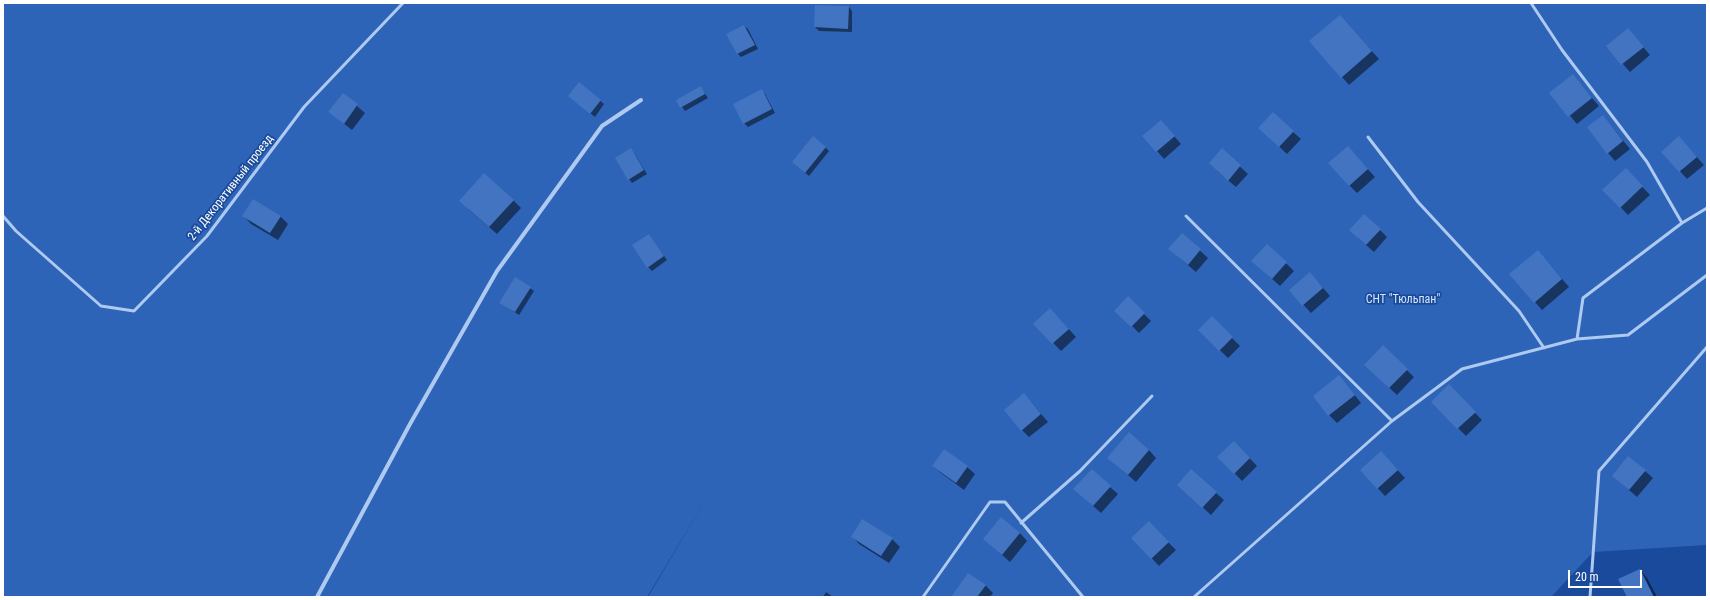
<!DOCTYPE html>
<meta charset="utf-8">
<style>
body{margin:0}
#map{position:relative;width:1710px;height:600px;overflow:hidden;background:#194a9b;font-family:"Roboto Condensed",sans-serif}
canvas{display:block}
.frame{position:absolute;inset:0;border:4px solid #fff;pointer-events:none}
.scale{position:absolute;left:1568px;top:570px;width:74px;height:18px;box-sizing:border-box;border:2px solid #fff;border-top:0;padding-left:5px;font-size:12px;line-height:14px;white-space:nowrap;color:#fff;-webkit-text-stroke:3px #194a9b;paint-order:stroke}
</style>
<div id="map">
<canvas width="1710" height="600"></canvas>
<div class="frame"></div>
<div class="scale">20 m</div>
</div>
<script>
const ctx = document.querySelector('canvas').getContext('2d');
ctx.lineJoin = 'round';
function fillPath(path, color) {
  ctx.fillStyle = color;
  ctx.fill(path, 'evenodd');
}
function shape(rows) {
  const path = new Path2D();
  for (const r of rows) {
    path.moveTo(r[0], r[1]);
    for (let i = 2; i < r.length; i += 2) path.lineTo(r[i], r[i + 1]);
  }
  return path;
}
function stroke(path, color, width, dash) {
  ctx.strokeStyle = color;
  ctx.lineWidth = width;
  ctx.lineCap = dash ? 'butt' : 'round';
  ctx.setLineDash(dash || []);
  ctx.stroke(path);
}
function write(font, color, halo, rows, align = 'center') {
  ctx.font = font + ' "Roboto Condensed",sans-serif';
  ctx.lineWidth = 3.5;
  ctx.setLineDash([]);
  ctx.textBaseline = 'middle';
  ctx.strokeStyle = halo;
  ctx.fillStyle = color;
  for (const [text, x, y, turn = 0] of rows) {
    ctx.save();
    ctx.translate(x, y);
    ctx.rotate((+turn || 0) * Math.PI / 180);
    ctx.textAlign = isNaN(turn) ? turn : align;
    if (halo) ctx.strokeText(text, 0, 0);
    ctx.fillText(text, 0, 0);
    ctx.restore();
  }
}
const green = shape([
 [3,3,1707,3,1707,545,1593,552,1551,597,648,597,706,499,647,597,3,597]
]);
const shadow = shape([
 [849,7,852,11,852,32,819,31,815,27],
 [1347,24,1379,59,1349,85,1342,77],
 [744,26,748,29,758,49,741,57,738,54],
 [1628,29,1650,55,1630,72,1607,46],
 [1573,76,1599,106,1577,124,1551,93],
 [580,84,604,104,595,117,573,99],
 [701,88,708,98,685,111,677,100],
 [761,91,765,94,775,113,748,127,744,123],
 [343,94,365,113,352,130,329,112],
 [1603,116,1630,149,1615,161,1608,153],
 [1161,121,1181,144,1164,159,1157,151],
 [1293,132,1301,139,1287,154,1267,135],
 [1686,145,1704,165,1687,179,1663,152],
 [825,147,829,151,809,176,797,166],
 [1222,150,1248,174,1236,187,1217,171],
 [634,153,647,174,632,183,629,179],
 [1355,155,1375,177,1357,193,1349,185],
 [1633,177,1650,195,1628,215,1604,190],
 [513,200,521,208,497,234,468,209],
 [244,216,280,216,288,224,278,240,251,224],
 [1380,230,1387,237,1374,252,1358,238],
 [1182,234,1208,258,1196,272,1177,256],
 [649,235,667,260,652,271,648,267],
 [1267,245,1294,271,1280,286,1260,268],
 [1545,259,1569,287,1542,310,1535,302],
 [516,278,534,291,519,315,501,303],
 [1317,281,1330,296,1311,313,1290,290],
 [1128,298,1151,321,1139,333,1116,310],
 [1058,317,1076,337,1061,351,1035,324],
 [1212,318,1240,346,1228,358,1199,330],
 [1383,347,1414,377,1397,395,1365,365],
 [1346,384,1361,403,1337,423,1329,415],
 [1449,386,1482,420,1466,436,1432,402],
 [1031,402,1048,422,1029,437,1022,430],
 [1234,442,1257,466,1242,481,1219,457],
 [944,450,967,467,975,474,964,490,941,473,933,466],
 [1149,450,1156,458,1136,482,1108,458],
 [1629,457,1653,478,1637,497,1613,476],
 [1388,460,1405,478,1385,496,1361,470],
 [1110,487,1118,494,1101,513,1082,496],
 [1186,492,1216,493,1224,500,1211,515],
 [1149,523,1176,550,1159,566,1133,538],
 [1020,533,1027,541,1010,562,984,539],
 [852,536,892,539,900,547,889,563,859,544],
 [1640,570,1647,578,1657,597,1628,597],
 [985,585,993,593,990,597,952,597],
 [826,592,833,597,823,597]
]);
const building = shape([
 [815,5,849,6,848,29,814,27],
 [1340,15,1372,51,1341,78,1309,41],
 [744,25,755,45,737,54,726,34],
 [1628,28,1644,47,1621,65,1606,46],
 [1573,74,1592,98,1568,117,1549,93],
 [579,82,601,100,590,114,568,96],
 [701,86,705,94,680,108,676,100],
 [762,89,772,109,743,124,733,104],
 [343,93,358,104,344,124,328,112],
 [1273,112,1294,131,1279,147,1258,128],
 [1603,115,1623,141,1607,154,1587,127],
 [1161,120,1175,136,1156,152,1142,136],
 [813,136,826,147,805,173,792,162],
 [1679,136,1697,157,1679,172,1661,152],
 [1348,146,1368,169,1349,186,1328,163],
 [631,148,644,170,628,180,615,158],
 [1222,148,1241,165,1228,181,1209,163],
 [1626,168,1643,186,1620,208,1602,190],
 [484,173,514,200,489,227,459,201],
 [253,199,281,216,270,233,242,216],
 [1364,214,1381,229,1366,245,1349,230],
 [1182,233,1201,249,1188,265,1168,249],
 [649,234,664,256,647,268,632,245],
 [1267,244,1287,262,1272,279,1251,261],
 [1538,250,1562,279,1534,303,1509,274],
 [1310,272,1323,288,1302,306,1289,290],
 [515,277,531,287,515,312,499,303],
 [1128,296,1145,313,1131,327,1114,311],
 [1050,308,1069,329,1052,344,1033,324],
 [1212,316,1233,337,1219,351,1198,330],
 [1383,345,1408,369,1389,388,1364,365],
 [1339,375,1355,395,1328,416,1313,396],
 [1449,384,1476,412,1457,429,1431,402],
 [1024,393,1041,414,1021,431,1004,410],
 [1129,432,1149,450,1128,475,1107,458],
 [1234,441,1250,458,1234,474,1217,457],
 [944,449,968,466,956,483,932,466],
 [1381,451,1398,470,1377,489,1360,470],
 [1628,456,1646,470,1629,490,1612,476],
 [1092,469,1111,486,1093,506,1073,489],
 [1191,469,1217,492,1202,508,1177,485],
 [1001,517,1020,533,1002,555,983,539],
 [862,519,893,538,881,556,851,537],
 [1149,521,1169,542,1151,559,1131,538],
 [1640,569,1654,597,1627,597,1618,579],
 [968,573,986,585,977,597,951,597]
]);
const lane = shape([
 [1531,3,1562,50,1647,162,1682,223],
 [1368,137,1418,202,1519,311,1544,348],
 [3,216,16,231,101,306,134,311,207,236,304,107,403,3],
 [1186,216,1392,421],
 [1577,339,1583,298,1682,223,1707,208],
 [1021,523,1080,471,1152,396],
 [923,597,990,502,1005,502,1083,597],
 [1194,597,1392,421,1462,369,1577,339,1628,335,1707,275],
 [1590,597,1599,471,1707,347]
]);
const street = shape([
 [317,597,410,424,497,271,602,126,641,100]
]);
const streetNames = [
 ["2-й Декоративный проезд",231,188,-52]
];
const parkNames = [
 ["СНТ \"Тюльпан\"",1403,300]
];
fillPath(green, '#2d64b8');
fillPath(shadow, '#0007');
fillPath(building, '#4274c1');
stroke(lane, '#afcaf1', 3);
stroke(street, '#afcaf1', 4);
write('12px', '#fff', '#194a9b', streetNames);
write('12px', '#d7e6fc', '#194a9b', parkNames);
</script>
